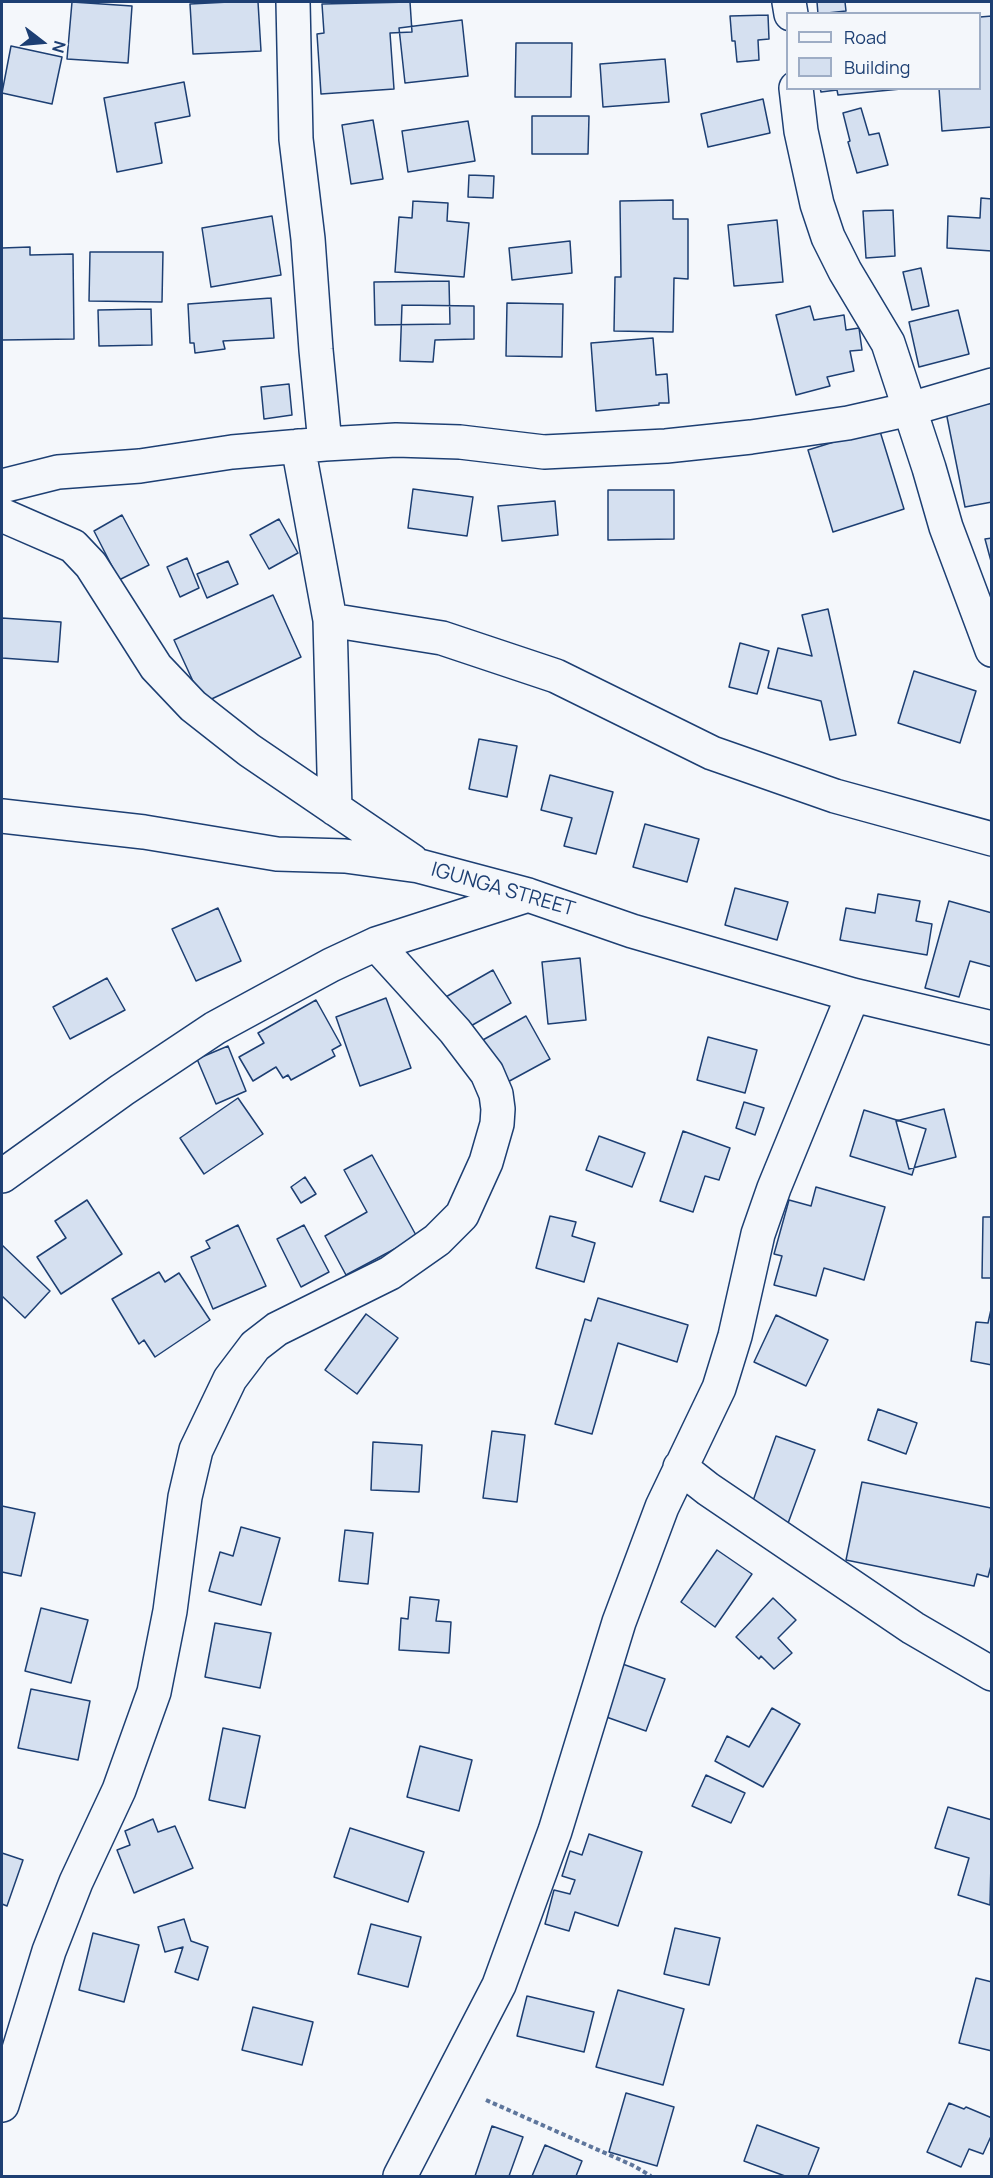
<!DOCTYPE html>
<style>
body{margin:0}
#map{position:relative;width:993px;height:2178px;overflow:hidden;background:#f4f7fb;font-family:Manrope,sans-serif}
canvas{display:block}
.frame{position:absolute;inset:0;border:3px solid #1d3f73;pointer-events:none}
.legend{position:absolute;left:786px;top:12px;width:195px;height:78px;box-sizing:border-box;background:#f4f7fb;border:2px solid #9eadc5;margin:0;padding:8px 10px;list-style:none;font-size:18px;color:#1d3f73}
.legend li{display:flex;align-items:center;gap:12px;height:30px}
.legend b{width:30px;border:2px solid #9eadc5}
.north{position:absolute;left:12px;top:12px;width:60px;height:60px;-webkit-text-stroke:4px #f4f7fb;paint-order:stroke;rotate:106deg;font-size:16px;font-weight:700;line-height:24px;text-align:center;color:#1d3f73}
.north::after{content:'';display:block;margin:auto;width:21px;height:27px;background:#1d3f73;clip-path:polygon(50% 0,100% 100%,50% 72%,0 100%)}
</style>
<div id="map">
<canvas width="993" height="2178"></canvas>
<div class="frame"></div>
<ul class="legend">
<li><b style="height:8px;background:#f4f7fb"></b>Road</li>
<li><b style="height:16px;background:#d5e0f0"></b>Building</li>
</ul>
<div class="north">N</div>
</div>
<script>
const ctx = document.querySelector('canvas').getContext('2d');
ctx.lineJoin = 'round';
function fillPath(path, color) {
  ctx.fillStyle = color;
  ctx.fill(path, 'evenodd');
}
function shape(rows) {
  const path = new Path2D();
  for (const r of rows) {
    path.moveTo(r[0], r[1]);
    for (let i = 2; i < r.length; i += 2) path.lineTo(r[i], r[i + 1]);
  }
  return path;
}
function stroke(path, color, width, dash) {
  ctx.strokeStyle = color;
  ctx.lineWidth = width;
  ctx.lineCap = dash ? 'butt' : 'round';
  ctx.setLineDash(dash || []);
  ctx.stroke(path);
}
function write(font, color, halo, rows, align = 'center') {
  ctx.font = font + ' Manrope,sans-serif';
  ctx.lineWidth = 4.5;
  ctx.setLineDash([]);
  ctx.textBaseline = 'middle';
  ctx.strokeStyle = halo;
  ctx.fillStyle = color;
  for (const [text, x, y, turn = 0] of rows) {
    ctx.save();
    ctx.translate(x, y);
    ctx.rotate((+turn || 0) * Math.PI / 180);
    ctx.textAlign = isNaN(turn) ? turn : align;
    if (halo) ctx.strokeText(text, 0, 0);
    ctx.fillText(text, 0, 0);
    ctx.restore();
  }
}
const building = shape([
 [72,2,132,6,128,63,67,59,72,2],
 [229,2,258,2,261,51,193,54,190,4,229,2],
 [410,2,412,32,390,33,394,89,321,94,317,34,324,33,322,4,410,2],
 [817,2,845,2,846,11,818,14,817,2],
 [768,15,769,39,758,40,759,60,737,62,735,41,732,41,730,16,768,15],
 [992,16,992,127,942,131,939,88,980,88,980,17,992,16],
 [462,20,468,76,405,83,399,28,462,20],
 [516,43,572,43,571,97,515,97,516,43],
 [11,46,62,57,52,104,2,93,11,46],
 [665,59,669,102,603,107,600,64,665,59],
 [184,82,190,116,155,123,162,163,117,172,104,98,184,82],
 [820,88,901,88,901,89,838,95,837,90,821,92,820,88],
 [763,99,770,133,708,147,701,114,763,99],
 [861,108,869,135,879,133,888,165,857,173,848,142,850,141,843,113,861,108],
 [532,116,589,116,588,154,532,154,532,116],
 [373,120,383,179,351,184,342,125,373,120],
 [468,121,475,161,408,172,402,131,468,121],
 [469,175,494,176,493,198,468,197,469,175],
 [981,198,992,199,992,251,947,248,948,216,980,218,981,198],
 [673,200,673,219,688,219,688,279,674,278,673,332,614,331,615,277,621,277,620,201,673,200],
 [413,201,448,203,447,221,469,223,464,277,395,272,399,217,412,218,413,201],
 [893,210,895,256,866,258,863,211,893,210],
 [272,216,281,275,211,287,202,228,272,216],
 [777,220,783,282,734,286,728,225,777,220],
 [570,241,572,273,512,280,509,248,570,241],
 [30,247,30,255,73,254,74,339,2,340,2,248,30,247],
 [90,252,163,252,162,302,89,301,90,252],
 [921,268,929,306,912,310,903,272,921,268],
 [449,281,450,324,375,325,374,282,449,281],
 [271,298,274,338,223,341,225,349,195,353,194,343,190,343,188,304,271,298],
 [507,303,563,304,562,357,506,356,507,303],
 [402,305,474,306,474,339,435,340,433,362,400,361,402,305],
 [810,306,814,320,844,315,846,330,859,328,862,350,850,351,854,371,827,377,830,386,796,395,776,315,810,306],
 [151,309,152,345,99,346,98,310,151,309],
 [958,310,969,354,919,367,909,322,958,310],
 [653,338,656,375,667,374,669,403,659,403,659,405,596,411,591,343,653,338],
 [289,384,292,415,264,419,261,387,289,384],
 [992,403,992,502,965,507,946,412,992,403],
 [879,428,904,509,833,532,808,450,879,428],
 [413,489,473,497,467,536,408,528,413,489],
 [608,490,674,490,674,539,608,540,608,490],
 [555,501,558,535,502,541,498,506,555,501],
 [122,515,149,565,119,580,94,531,122,515],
 [279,519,298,553,269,569,250,535,279,519],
 [992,538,992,565,985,539,992,538],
 [187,558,199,588,180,597,167,567,187,558],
 [228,561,238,584,207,598,197,574,228,561],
 [273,595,301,657,203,703,174,640,273,595],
 [828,609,856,735,830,740,821,701,768,688,778,648,812,656,802,615,828,609],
 [2,618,61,622,58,662,2,658,2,618],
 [740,643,769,651,757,694,729,687,740,643],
 [914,671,976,691,960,743,898,723,914,671],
 [479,739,517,746,507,797,469,789,479,739],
 [550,775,613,792,596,854,564,846,572,818,541,810,550,775],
 [645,824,699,839,687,882,633,867,645,824],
 [735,888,788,902,777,940,725,925,735,888],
 [878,894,920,901,916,921,932,924,927,955,840,940,846,908,875,913,878,894],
 [949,901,992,913,992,967,970,961,959,997,925,988,949,901],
 [218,908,241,961,196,981,172,929,218,908],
 [580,958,586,1020,548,1024,542,962,580,958],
 [493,970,511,1003,462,1031,444,998,493,970],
 [107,978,125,1010,70,1039,53,1007,107,978],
 [386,998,411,1068,360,1086,336,1017,386,998],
 [316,1000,341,1045,332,1050,335,1056,291,1080,288,1075,283,1078,276,1067,253,1081,239,1057,264,1043,258,1033,316,1000],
 [526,1016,550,1059,504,1084,481,1041,526,1016],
 [708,1037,757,1050,745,1093,697,1080,708,1037],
 [228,1046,246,1091,216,1104,197,1059,228,1046],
 [238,1098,263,1134,204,1174,180,1138,238,1098],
 [744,1102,764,1108,755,1135,736,1128,744,1102],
 [944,1109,956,1157,909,1169,896,1121,944,1109],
 [864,1110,926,1129,912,1175,850,1156,864,1110],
 [683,1131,730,1148,719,1180,705,1176,693,1212,660,1201,683,1131],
 [599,1136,645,1153,632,1187,586,1170,599,1136],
 [372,1155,417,1237,346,1275,325,1236,367,1212,344,1170,372,1155],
 [305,1177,316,1194,301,1203,291,1187,305,1177],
 [816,1187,885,1207,864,1280,824,1268,816,1296,774,1285,782,1256,774,1254,789,1200,811,1206,816,1187],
 [87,1200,122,1254,61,1294,37,1257,66,1238,55,1221,87,1200],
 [550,1216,576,1222,572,1236,595,1243,584,1282,536,1268,550,1216],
 [983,1217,992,1217,992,1278,982,1278,983,1217],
 [238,1225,266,1286,213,1309,191,1257,210,1248,206,1241,238,1225],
 [304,1225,329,1272,301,1287,277,1239,304,1225],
 [2,1245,50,1291,25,1318,2,1296,2,1245],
 [159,1272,165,1282,179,1273,210,1320,155,1357,144,1340,139,1344,112,1299,159,1272],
 [598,1298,688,1325,677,1362,618,1343,592,1434,555,1424,585,1319,591,1321,598,1298],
 [992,1305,992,1365,971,1361,976,1322,988,1323,992,1305],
 [366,1314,398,1338,357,1394,325,1370,366,1314],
 [776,1315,828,1340,806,1386,754,1362,776,1315],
 [878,1409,917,1423,906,1454,868,1440,878,1409],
 [492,1431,525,1435,517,1502,483,1498,492,1431],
 [776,1436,815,1450,787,1526,749,1512,776,1436],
 [373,1442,422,1445,419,1492,371,1490,373,1442],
 [862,1482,991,1508,992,1562,988,1577,977,1574,974,1586,846,1560,862,1482],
 [2,1506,35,1513,21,1576,2,1572,2,1506],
 [241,1527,280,1538,261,1605,209,1591,220,1552,233,1556,241,1527],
 [345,1530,373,1533,368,1584,339,1581,345,1530],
 [717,1550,752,1574,715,1627,681,1602,717,1550],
 [410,1597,439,1600,436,1621,451,1622,449,1653,399,1650,401,1618,408,1619,410,1597],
 [773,1598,796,1620,778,1638,792,1653,774,1669,761,1656,759,1659,736,1637,773,1598],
 [41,1608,88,1620,71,1683,25,1671,41,1608],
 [215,1623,271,1633,260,1688,205,1677,215,1623],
 [614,1661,665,1679,646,1731,595,1713,614,1661],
 [31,1689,90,1701,78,1760,18,1748,31,1689],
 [772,1708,800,1724,763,1787,715,1761,727,1736,749,1747,772,1708],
 [223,1728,260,1736,245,1808,209,1800,223,1728],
 [420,1746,472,1760,459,1811,407,1797,420,1746],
 [706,1775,745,1793,731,1823,692,1806,706,1775],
 [948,1807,992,1820,990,1905,958,1895,969,1858,935,1848,948,1807],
 [153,1819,158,1832,175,1826,193,1868,134,1893,117,1850,130,1845,125,1831,153,1819],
 [350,1828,424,1852,408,1902,334,1877,350,1828],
 [589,1834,642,1852,618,1926,575,1912,569,1931,545,1924,554,1890,570,1894,575,1880,562,1876,570,1851,582,1855,589,1834],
 [2,1853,23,1860,7,1906,2,1904,2,1853],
 [184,1919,191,1941,208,1947,198,1980,175,1972,183,1947,165,1952,158,1927,184,1919],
 [371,1924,421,1937,408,1987,358,1974,371,1924],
 [675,1928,720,1938,709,1985,664,1974,675,1928],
 [93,1933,139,1945,124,2002,79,1990,93,1933],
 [976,1978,992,1982,992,2051,959,2043,976,1978],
 [618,1990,684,2009,663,2085,596,2067,618,1990],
 [527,1996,594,2012,584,2052,517,2036,527,1996],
 [253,2007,313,2022,302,2065,242,2050,253,2007],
 [626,2093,674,2107,657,2166,609,2152,626,2093],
 [949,2103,964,2109,966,2107,992,2118,992,2134,983,2154,969,2149,961,2167,927,2152,949,2103],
 [757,2125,819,2148,808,2176,785,2176,744,2161,757,2125],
 [492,2126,523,2137,509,2176,475,2176,492,2126],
 [545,2145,582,2161,576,2176,532,2176,545,2145]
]);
const path = shape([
 [486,2100,632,2165,651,2176]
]);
const street = shape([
 [293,2,296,139,308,239,316,350,325,444],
 [789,2,791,14],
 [796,88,801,131,817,204,828,237,845,271,888,343,929,468,946,527,992,650],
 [298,446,330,620,335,809],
 [2,486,58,472,140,466,232,452,325,444,396,440,460,442,544,452,666,446,751,437,848,423,910,409,992,385],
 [2,515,73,546,91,565,156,667,193,706,249,750,412,861],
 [330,620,442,638,556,676,712,753,835,796,992,839],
 [2,816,144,832,277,854,345,856,419,866,528,895,632,931,853,995,992,1028],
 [2,1176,122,1090,215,1028,331,965,376,944,528,895],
 [680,1467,708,1489,913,1628,992,1674],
 [2,2105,49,1951,76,1882,119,1790,154,1692,170,1611,185,1497,196,1450,230,1379,255,1346,277,1329,390,1273,437,1240,462,1215,486,1162,497,1124,498,1109,496,1094,487,1073,455,1031,376,944],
 [400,2176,499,1985,555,1831,619,1622,662,1507,719,1388,735,1336,758,1234,774,1188,853,995]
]);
const streetNames = [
 ["IGUNGA STREET",503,890,16]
];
fillPath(building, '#d5e0f0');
stroke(building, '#1d3f73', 1.5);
stroke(street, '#1d3f73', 36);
stroke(path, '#5e769c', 4, [4.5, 3]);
stroke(street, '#f4f7fb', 33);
write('20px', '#1d3f73', '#f4f7fb', streetNames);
</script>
